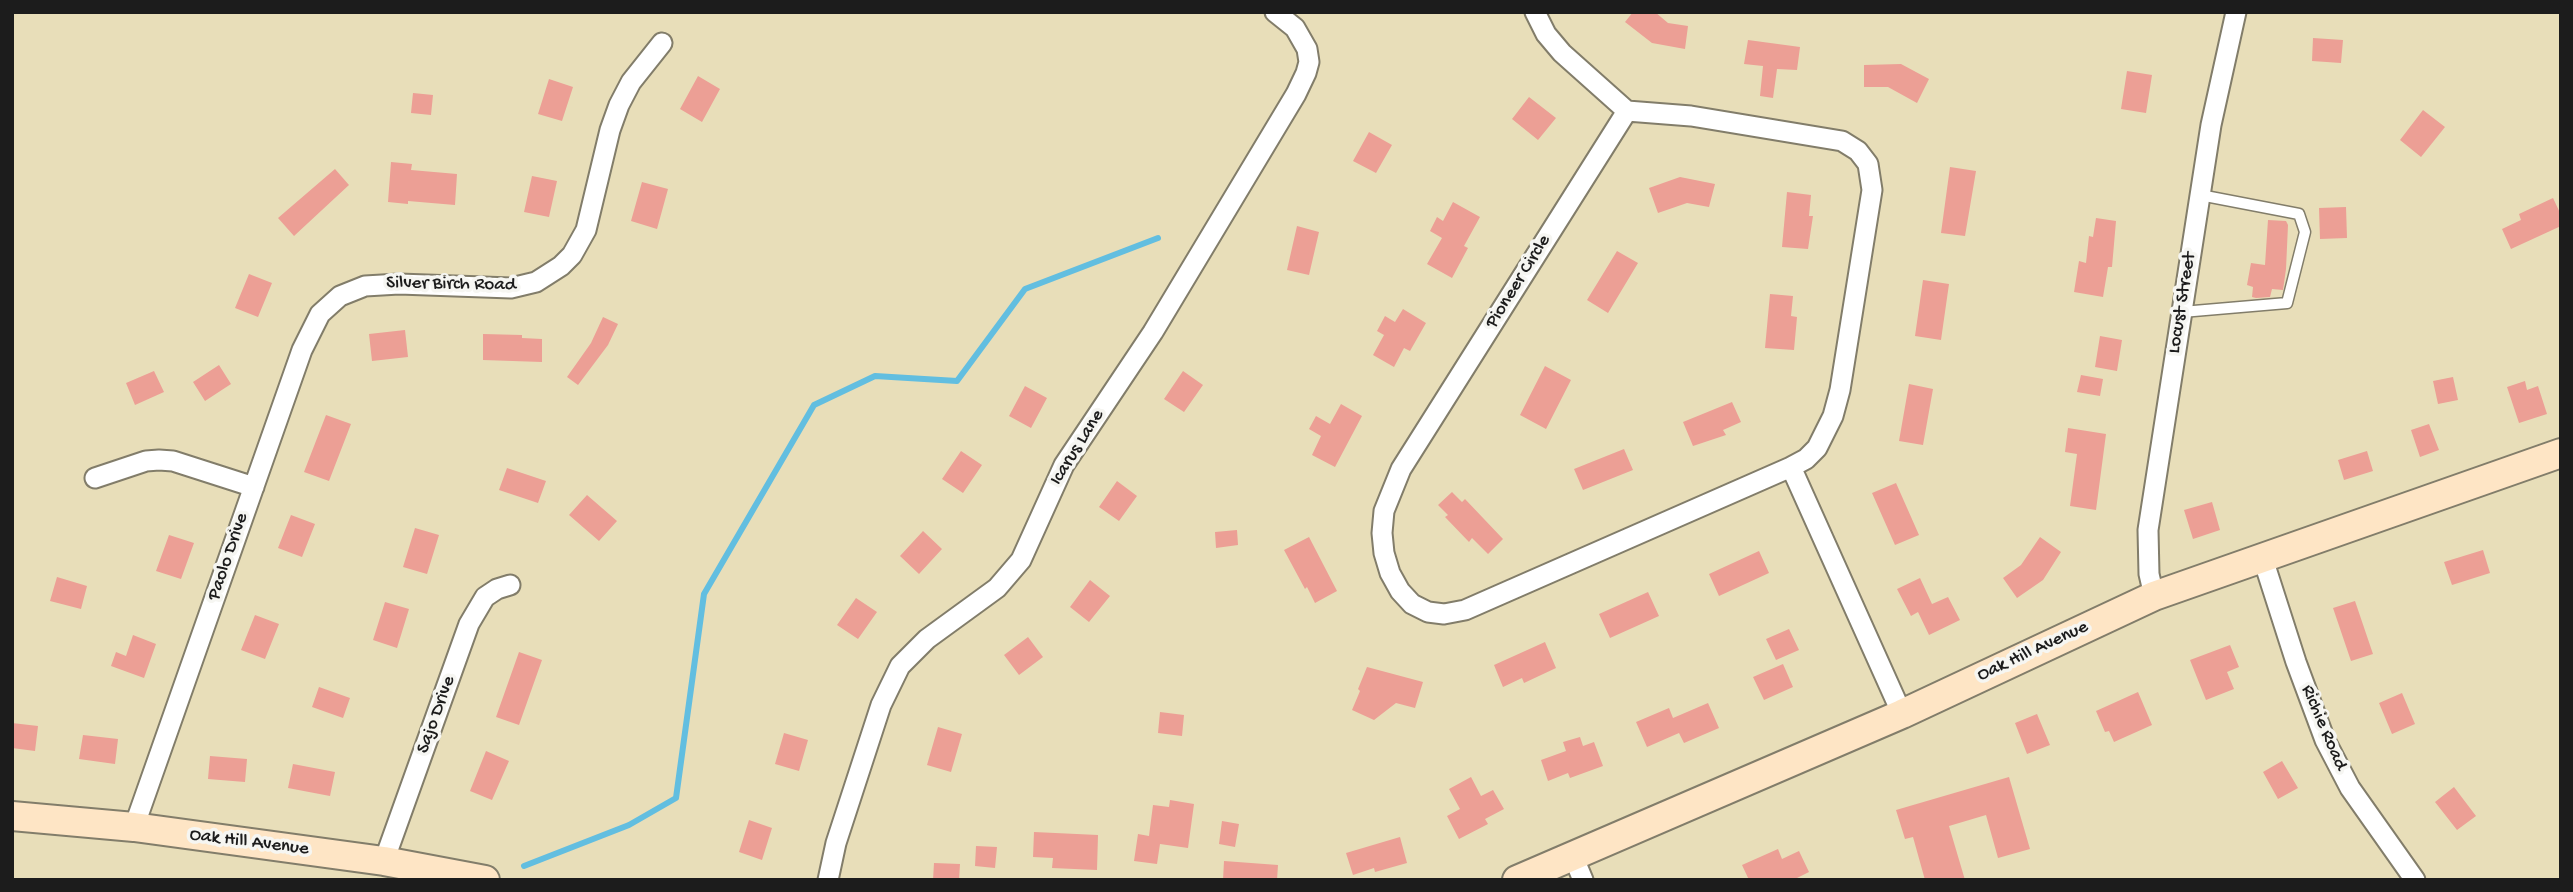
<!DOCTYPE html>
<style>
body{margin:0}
#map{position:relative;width:2573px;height:892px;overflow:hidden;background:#e8deb9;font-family:"Gochi Hand",sans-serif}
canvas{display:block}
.frame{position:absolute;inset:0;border:14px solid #1c1c1c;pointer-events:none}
</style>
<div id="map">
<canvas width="2573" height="892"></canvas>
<div class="frame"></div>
</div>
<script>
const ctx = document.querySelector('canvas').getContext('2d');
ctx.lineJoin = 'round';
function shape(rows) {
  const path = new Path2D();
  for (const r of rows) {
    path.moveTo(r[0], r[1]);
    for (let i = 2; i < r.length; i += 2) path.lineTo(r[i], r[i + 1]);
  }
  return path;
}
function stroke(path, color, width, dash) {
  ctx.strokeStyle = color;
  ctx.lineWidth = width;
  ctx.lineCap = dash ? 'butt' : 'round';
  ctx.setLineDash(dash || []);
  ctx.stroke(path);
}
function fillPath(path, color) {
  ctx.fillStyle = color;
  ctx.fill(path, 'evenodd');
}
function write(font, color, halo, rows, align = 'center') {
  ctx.font = font + ' "Gochi Hand",sans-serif';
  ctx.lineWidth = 7;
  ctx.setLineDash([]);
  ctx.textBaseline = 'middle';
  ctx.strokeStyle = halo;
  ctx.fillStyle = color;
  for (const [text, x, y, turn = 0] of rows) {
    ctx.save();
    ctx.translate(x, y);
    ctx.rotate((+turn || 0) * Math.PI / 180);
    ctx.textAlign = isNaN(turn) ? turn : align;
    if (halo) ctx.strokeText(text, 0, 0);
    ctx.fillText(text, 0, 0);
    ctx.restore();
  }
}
const stream = shape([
 [524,866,629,825,676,798,704,594,814,405,875,376,957,381,1025,289,1158,238]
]);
const building = shape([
 [1633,12,1655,12,1668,23,1688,26,1685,49,1652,43,1625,22],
 [2313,38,2343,40,2341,63,2312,61],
 [1748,40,1800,47,1797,70,1777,69,1773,98,1760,96,1763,66,1744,64],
 [1901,64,1929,79,1917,103,1888,87,1864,87,1864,65],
 [2127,71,2152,75,2146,113,2121,109],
 [698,76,720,89,702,122,680,109],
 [549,79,573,87,562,121,538,114],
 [413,93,433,95,431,115,411,113],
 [1529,97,1556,118,1538,140,1512,119],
 [2423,110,2445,127,2421,157,2400,140],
 [1369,132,1392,145,1376,173,1353,161],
 [391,162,412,164,411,170,457,174,455,205,408,201,408,204,388,202],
 [1950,167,1976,171,1965,236,1941,233],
 [335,169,349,185,294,236,278,218],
 [532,176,557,181,549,217,524,212],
 [1680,177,1715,184,1709,207,1687,203,1658,213,1649,188],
 [642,182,668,189,657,229,631,221],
 [1787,192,1811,195,1809,216,1813,216,1808,249,1782,247],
 [2553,198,2561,215,2561,226,2511,249,2502,229,2521,220,2519,214],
 [1453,202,1480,217,1464,246,1468,248,1452,278,1427,264,1442,238,1430,231,1437,217,1443,221],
 [2346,207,2347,238,2320,239,2319,208],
 [2096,218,2116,221,2112,267,2108,267,2103,297,2074,292,2079,261,2086,263,2089,236,2093,237],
 [2268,220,2286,221,2288,225,2286,269,2283,290,2272,289,2270,297,2256,298,2252,297,2253,287,2247,285,2251,263,2265,265],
 [1297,226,1319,232,1309,275,1287,270],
 [1617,251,1638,263,1608,313,1587,300],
 [249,274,272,283,258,317,235,308],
 [1923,280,1949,284,1941,340,1915,336],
 [1770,294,1793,296,1791,316,1797,317,1794,350,1765,348],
 [1403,309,1426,323,1410,351,1404,348,1394,367,1373,355,1384,335,1377,331,1385,316,1395,322],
 [603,317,618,324,608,345,578,385,567,377,591,343],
 [405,330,408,357,372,361,369,334],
 [483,334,522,335,522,338,542,339,542,362,483,360],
 [2100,336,2122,340,2117,371,2095,367],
 [219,365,231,384,205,401,193,382],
 [1545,366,1571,380,1546,429,1520,415],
 [154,371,164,392,135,405,126,383],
 [1183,371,1203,385,1184,412,1164,399],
 [2081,375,2103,379,2100,396,2077,392],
 [2453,377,2458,400,2438,404,2433,381],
 [2525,381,2527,390,2538,386,2547,414,2519,423,2507,387],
 [1909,384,1933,389,1923,445,1899,441],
 [1025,386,1047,398,1031,428,1009,416],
 [1732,402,1741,422,1723,430,1726,435,1693,446,1683,422],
 [1341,404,1362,416,1335,467,1312,455,1321,436,1309,429,1316,416,1330,424],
 [326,415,351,424,329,481,304,472],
 [2429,424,2439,450,2420,457,2411,430],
 [2068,428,2106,434,2096,510,2070,506,2077,454,2065,452],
 [1624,449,1633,470,1583,490,1574,469],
 [961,451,982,465,963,493,942,479],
 [2367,451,2373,471,2344,480,2338,460],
 [507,468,546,481,538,503,499,490],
 [1117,481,1137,496,1119,521,1099,507],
 [1896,483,1919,535,1895,545,1872,493],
 [1452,492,1462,502,1465,499,1503,539,1488,554,1472,538,1469,542,1445,517,1448,515,1438,505],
 [587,495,617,521,599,541,569,515],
 [2212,502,2220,530,2193,539,2184,510],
 [291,515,315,524,302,557,278,548],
 [415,528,439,535,427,574,403,567],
 [1237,530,1238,545,1216,548,1215,532],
 [923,531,942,549,919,574,900,556],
 [169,535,194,543,181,579,156,571],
 [1309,537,1337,591,1315,603,1307,587,1305,589,1284,550],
 [2040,537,2061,552,2043,580,2017,598,2003,578,2021,565],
 [2483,550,2490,573,2452,585,2444,562],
 [1759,551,1769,573,1719,596,1709,574],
 [57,577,87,586,81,609,50,601],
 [1920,578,1932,604,1948,597,1960,620,1929,635,1918,612,1911,616,1897,589],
 [1090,580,1110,596,1089,622,1070,607],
 [1648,592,1659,616,1610,638,1599,614],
 [856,598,877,612,858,639,837,625],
 [2355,601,2373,654,2351,661,2333,608],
 [385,602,409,609,397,648,373,640],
 [255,615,279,624,265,659,241,650],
 [1789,629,1799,650,1776,660,1766,639],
 [133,635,156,644,144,678,111,666,116,652,126,656],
 [1028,637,1043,657,1019,675,1004,655],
 [1545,642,1556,668,1524,683,1522,678,1503,687,1494,665],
 [2230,645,2239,667,2227,672,2234,689,2206,700,2190,660],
 [519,652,542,660,519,725,496,717],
 [1783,664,1793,687,1764,700,1753,677],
 [1367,667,1423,682,1415,708,1396,703,1374,720,1352,710,1360,691,1358,689],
 [319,687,350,698,343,718,312,707],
 [2138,692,2152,725,2114,742,2109,731,2105,732,2096,711],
 [2402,693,2415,724,2392,734,2379,703],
 [1708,703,1719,728,1684,743,1679,733,1647,747,1636,722,1669,708,1673,718],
 [1160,712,1184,715,1182,736,1158,733],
 [2037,714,2050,745,2027,754,2015,723],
 [12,723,38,726,35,751,12,748],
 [938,727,962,734,951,772,927,765],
 [784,733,808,740,799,771,775,764],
 [83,735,118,739,115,764,79,759],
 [1580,737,1583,746,1594,742,1603,766,1570,778,1568,773,1548,781,1541,760,1566,751,1563,742],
 [486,751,509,761,492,800,470,791],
 [210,756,247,759,245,782,208,779],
 [2282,761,2298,788,2278,799,2263,772],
 [293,764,335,772,330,796,288,788],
 [1471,777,1481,796,1493,790,1504,809,1485,819,1488,824,1459,839,1447,816,1460,809,1449,789],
 [2009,777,2030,849,1998,858,1986,815,1949,826,1965,880,1925,880,1913,837,1905,839,1896,810],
 [2454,787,2476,816,2457,830,2435,802],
 [1170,800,1194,804,1188,848,1160,844,1157,864,1134,861,1138,834,1149,836,1153,805,1169,807],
 [749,820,772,828,762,860,739,852],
 [1222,821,1239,824,1235,847,1219,844],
 [1034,832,1098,835,1097,870,1052,868,1053,858,1033,857],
 [1400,837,1407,863,1375,872,1374,868,1353,875,1346,853],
 [976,846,997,847,995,868,975,866],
 [1778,849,1782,859,1799,851,1809,872,1793,880,1749,880,1742,865],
 [1224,861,1278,865,1277,880,1223,880],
 [934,863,960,864,959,880,933,880]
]);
const service = shape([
 [2182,312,2287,303,2305,232,2299,214,2200,195]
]);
const minor = shape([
 [1535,12,1546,34,1562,53,1627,111],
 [1791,467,1465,610,1444,614,1428,612,1412,604,1400,591,1390,573,1384,553,1382,533,1384,511,1401,469,1627,111,1691,116,1842,141,1858,151,1868,164,1872,190,1840,390,1833,416,1817,448,1806,459,1791,467,1902,714],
 [95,478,146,461,159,460,173,461,254,487],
 [2263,559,2296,662,2325,740,2350,788,2415,880],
 [2154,596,2149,574,2148,530,2211,125,2236,12],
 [134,827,302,350,320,314,340,296,365,286,399,284,511,288,536,282,561,266,572,255,586,230,610,130,619,105,631,82,662,43],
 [1573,856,1583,880],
 [384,861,469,624,485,597,497,589,510,585],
 [828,880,836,843,881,705,900,666,927,639,997,588,1021,560,1064,465,1153,332,1296,94,1306,73,1309,62,1307,49,1295,28,1275,12]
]);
const secondary = shape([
 [12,816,134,827,384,861,485,880],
 [1517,880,1902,714,2154,596,2561,453]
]);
const streetNames = [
 ["Pioneer Circle",1519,282,-58],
 ["Silver Birch Road",451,285,1],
 ["Locust Street",2183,303,-81],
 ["Icarus Lane",1078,448,-58],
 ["Paolo Drive",229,557,-71],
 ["Oak Hill Avenue",2033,652,-25],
 ["Sajo Drive",437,715,-70],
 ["Richie Road",2323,728,67],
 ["Oak Hill Avenue",249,843,7]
];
stroke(stream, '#62bee0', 6);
fillPath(building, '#ec9f95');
stroke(service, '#827d6a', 13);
stroke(minor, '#827d6a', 23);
stroke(secondary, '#827d6a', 32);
stroke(service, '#fff', 10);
stroke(minor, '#fff', 19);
stroke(secondary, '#fee5c5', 28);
write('19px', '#1c1c1c', '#f6f6f2', streetNames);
</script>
